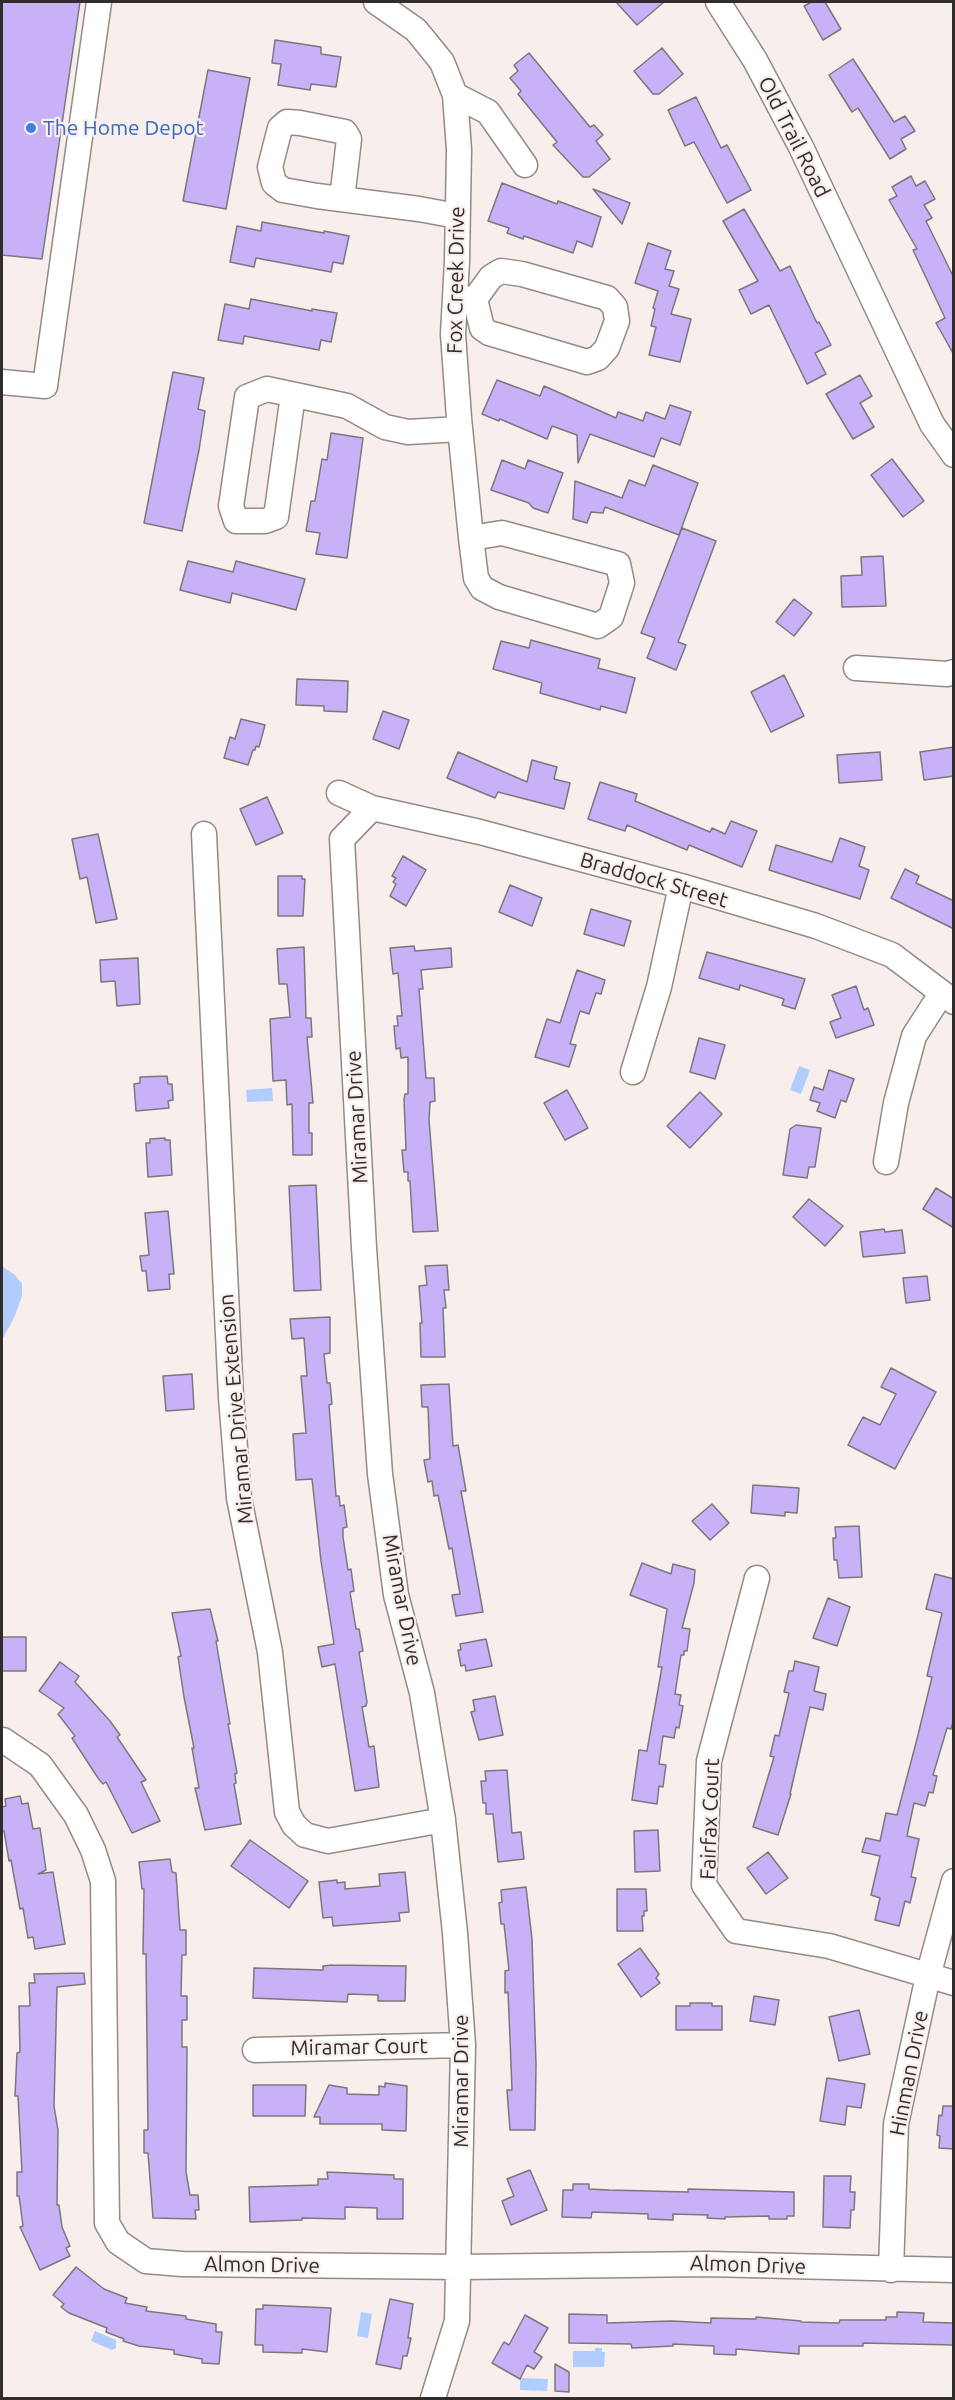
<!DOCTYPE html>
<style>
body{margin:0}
#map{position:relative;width:955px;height:2400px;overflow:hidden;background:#f8eeeb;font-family:Ubuntu,sans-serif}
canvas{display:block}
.frame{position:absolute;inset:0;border:3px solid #312d2c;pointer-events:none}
</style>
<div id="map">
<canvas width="955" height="2400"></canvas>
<div class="frame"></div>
</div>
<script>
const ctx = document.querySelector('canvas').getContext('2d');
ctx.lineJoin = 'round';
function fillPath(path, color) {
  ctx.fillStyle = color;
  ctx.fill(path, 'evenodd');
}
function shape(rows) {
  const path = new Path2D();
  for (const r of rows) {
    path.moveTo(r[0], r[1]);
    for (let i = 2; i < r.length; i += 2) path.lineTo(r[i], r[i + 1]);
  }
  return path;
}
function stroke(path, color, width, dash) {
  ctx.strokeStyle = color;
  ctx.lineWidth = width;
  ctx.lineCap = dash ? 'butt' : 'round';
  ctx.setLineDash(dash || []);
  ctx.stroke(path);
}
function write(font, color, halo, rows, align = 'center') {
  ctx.font = font + ' Ubuntu,sans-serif';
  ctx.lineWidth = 4.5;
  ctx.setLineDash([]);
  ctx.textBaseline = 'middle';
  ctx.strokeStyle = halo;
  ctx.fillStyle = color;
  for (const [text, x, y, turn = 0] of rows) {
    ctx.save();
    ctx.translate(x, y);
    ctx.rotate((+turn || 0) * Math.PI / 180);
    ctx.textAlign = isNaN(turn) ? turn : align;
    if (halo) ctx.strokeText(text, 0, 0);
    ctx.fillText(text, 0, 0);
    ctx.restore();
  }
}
const water = shape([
 [799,1066,810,1070,801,1094,790,1090],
 [272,1088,273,1101,247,1102,246,1090],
 [2,1266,15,1275,22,1284,22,1296,14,1318,2,1340],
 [361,2312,372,2314,368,2338,357,2336],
 [95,2331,116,2340,116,2348,112,2350,91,2341],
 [595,2348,602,2348,602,2352,605,2352,604,2367,573,2367,573,2351,595,2351],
 [520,2378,548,2379,547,2391,520,2390]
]);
const building = shape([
 [2,2,80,2,42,259,2,255,2,2],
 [616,2,664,2,637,25,616,2],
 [812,2,825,2,841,29,823,40,804,6,812,2],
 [275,40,321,47,321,54,341,57,336,87,311,84,310,90,278,85,281,64,272,63,275,40],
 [662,48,683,74,659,94,653,94,634,71,662,48],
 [529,53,590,127,594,125,603,135,596,141,610,159,589,177,583,177,553,145,557,142,518,94,521,91,510,78,518,71,514,65,529,53],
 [853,59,894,122,905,116,915,131,901,139,906,149,890,159,858,108,852,112,829,75,853,59],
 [208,70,250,78,226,209,183,201,208,70],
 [696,97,721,148,727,145,751,190,727,203,694,142,685,146,668,110,696,97],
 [911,176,916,186,925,181,935,199,924,205,932,218,926,221,954,278,954,355,936,323,945,318,913,250,917,249,889,200,897,196,892,187,911,176],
 [502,183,557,204,558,201,601,217,592,247,577,241,573,253,524,236,523,239,507,233,509,228,488,221,502,183],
 [593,189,630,203,622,224,593,189],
 [744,209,780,271,790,266,817,323,819,322,831,345,815,353,826,374,807,384,769,305,751,314,739,290,758,281,723,221,744,209],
 [262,222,324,233,324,231,349,236,343,264,333,262,331,272,256,258,254,267,230,262,237,226,261,231,262,222],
 [648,243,671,251,665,269,674,271,669,286,679,289,671,314,691,319,680,362,649,355,656,327,651,326,655,309,653,308,658,291,635,283,648,243],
 [251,299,312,311,312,309,337,313,331,342,321,340,319,350,244,336,243,344,218,340,225,304,249,309,251,299],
 [173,372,204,378,198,409,205,411,199,450,182,531,144,523,173,372],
 [860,375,872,396,860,403,874,427,853,439,826,394,860,375],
 [497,380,540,396,544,386,616,418,618,412,643,421,646,412,665,419,670,405,691,412,680,445,661,438,654,457,590,434,578,463,577,435,552,426,547,439,500,419,499,421,482,414,497,380],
 [331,433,363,438,347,558,316,554,320,533,306,531,311,501,315,501,322,459,327,460,331,433],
 [892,459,924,501,903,517,871,475,892,459],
 [502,460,525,469,528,460,563,473,548,513,533,508,529,503,491,490,502,460],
 [653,465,698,483,679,535,605,507,603,513,591,512,587,523,573,519,575,481,622,498,629,480,645,486,653,465],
 [682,528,716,541,678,642,686,645,676,670,647,658,655,638,641,633,682,528],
 [883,556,886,606,842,607,841,576,862,575,861,557,883,556],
 [188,561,233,572,236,561,305,579,296,610,232,593,230,603,180,590,188,561],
 [794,599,812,613,794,636,776,622,794,599],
 [531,640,600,659,598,668,635,678,626,713,601,706,600,710,540,693,542,683,493,669,501,641,529,648,531,640],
 [784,675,804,716,771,732,751,692,784,675],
 [297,679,348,681,347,712,324,711,324,706,296,705,297,679],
 [383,711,409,720,399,749,373,739,383,711],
 [241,719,265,725,259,747,256,746,255,750,253,750,248,765,224,758,230,737,235,739,241,719],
 [954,747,954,776,924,780,920,752,954,747],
 [458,752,527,782,532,760,557,767,554,779,570,783,564,809,498,792,495,798,447,778,458,752],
 [880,752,882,780,839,783,837,755,880,752],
 [600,782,637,794,635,801,710,832,712,828,725,834,731,821,757,831,742,867,689,845,687,850,627,825,625,831,588,819,600,782],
 [267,797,283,833,256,845,240,809,267,797],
 [98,834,117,919,96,923,87,877,80,879,72,839,98,834],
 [840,838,865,847,859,866,869,870,860,899,769,870,776,845,832,862,840,838],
 [403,856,426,870,406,906,390,896,396,884,393,882,396,878,392,876,403,856],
 [905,869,919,876,916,883,954,901,954,929,891,898,905,869],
 [278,876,302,876,302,879,305,879,303,916,278,916,278,876],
 [510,885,542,898,532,926,499,912,510,885],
 [591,909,631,921,624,946,584,934,591,909],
 [414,946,415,951,451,948,452,967,421,970,423,989,419,989,426,1078,434,1078,435,1101,430,1102,429,1120,438,1231,413,1232,410,1181,408,1181,408,1172,404,1172,402,1150,406,1150,404,1099,405,1094,408,1094,408,1057,401,1058,400,1048,396,1049,394,1026,398,1026,397,1016,402,1016,398,973,393,974,390,948,414,946],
 [304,947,306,1018,311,1018,312,1037,307,1037,313,1103,309,1103,309,1133,312,1133,312,1155,293,1155,292,1104,287,1105,286,1080,273,1081,270,1019,290,1017,287,984,279,984,277,949,304,947],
 [707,952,805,979,795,1009,782,1005,784,999,740,985,739,990,699,978,707,952],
 [138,958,140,1004,117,1006,115,981,101,982,100,960,138,958],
 [577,970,605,980,601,994,596,993,589,1014,580,1011,570,1044,576,1045,569,1067,535,1057,547,1019,560,1023,577,970],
 [856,986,864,1010,868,1008,874,1025,836,1038,830,1022,841,1018,832,995,856,986],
 [699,1038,725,1045,715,1079,690,1072,699,1038],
 [829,1070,854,1079,846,1102,841,1100,835,1118,817,1111,820,1103,810,1100,814,1087,823,1090,829,1070],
 [167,1076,168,1084,172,1084,173,1100,168,1101,169,1108,136,1111,134,1084,140,1083,140,1077,167,1076],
 [567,1090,588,1128,565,1140,544,1103,567,1090],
 [700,1092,722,1114,690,1148,667,1126,700,1092],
 [796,1125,821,1128,815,1167,809,1167,807,1178,783,1175,790,1129,796,1125],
 [165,1138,165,1140,170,1140,172,1175,148,1177,146,1143,150,1143,150,1139,165,1138],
 [316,1185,321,1290,294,1291,289,1186,316,1185],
 [936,1188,954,1199,954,1228,923,1209,936,1188],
 [809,1199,843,1226,825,1246,793,1217,809,1199],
 [168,1211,174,1274,169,1274,170,1289,148,1291,146,1271,142,1271,140,1256,149,1255,145,1213,168,1211],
 [884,1229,885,1232,902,1230,905,1253,863,1257,860,1232,884,1229],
 [447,1265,449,1290,444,1290,446,1308,443,1308,445,1357,421,1357,420,1323,422,1323,419,1286,427,1285,425,1266,447,1265],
 [927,1276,930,1300,906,1303,903,1278,927,1276],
 [330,1317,330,1353,324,1354,327,1383,330,1383,332,1404,329,1405,336,1496,339,1496,340,1506,344,1505,347,1527,343,1528,343,1537,348,1570,351,1569,354,1591,350,1592,356,1629,359,1629,363,1651,359,1652,367,1702,366,1706,362,1707,369,1747,374,1746,379,1787,355,1791,335,1664,322,1667,318,1647,334,1644,321,1561,312,1479,296,1480,293,1434,306,1433,301,1376,307,1376,304,1338,292,1339,290,1319,330,1317],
 [891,1368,936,1392,895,1469,848,1445,863,1417,880,1425,896,1394,881,1387,891,1368],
 [192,1374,194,1409,166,1411,163,1376,192,1374],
 [449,1384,453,1446,458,1445,466,1491,461,1491,483,1612,456,1616,452,1595,460,1594,452,1548,449,1549,438,1495,434,1496,432,1481,428,1482,424,1460,430,1459,428,1407,422,1407,421,1385,449,1384],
 [753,1485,799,1488,797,1513,785,1512,785,1516,751,1513,753,1485],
 [712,1504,729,1523,710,1540,692,1521,712,1504],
 [859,1526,862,1577,839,1578,837,1560,834,1560,833,1538,836,1538,835,1527,859,1526],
 [642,1563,671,1574,673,1564,695,1570,694,1583,682,1628,690,1629,687,1651,684,1651,684,1655,681,1655,675,1694,681,1695,679,1705,683,1706,679,1728,676,1727,674,1738,663,1736,659,1764,666,1765,663,1787,659,1786,657,1804,632,1800,639,1750,647,1751,662,1667,658,1667,667,1609,630,1595,642,1563],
 [935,1574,954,1579,954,1718,951,1729,947,1728,942,1745,933,1775,937,1776,933,1793,929,1792,925,1806,914,1803,907,1836,919,1839,911,1877,916,1878,910,1903,905,1901,899,1926,875,1920,880,1898,871,1895,880,1856,862,1852,866,1838,880,1841,886,1813,897,1815,917,1739,932,1677,927,1676,942,1613,926,1609,935,1574],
 [828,1598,850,1607,837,1646,813,1638,828,1598],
 [210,1609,218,1641,216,1641,230,1724,228,1724,237,1773,235,1774,236,1783,234,1784,241,1824,205,1830,195,1788,199,1788,192,1748,194,1748,184,1697,178,1657,181,1656,172,1613,210,1609],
 [2,1637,26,1637,26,1671,2,1671,2,1637],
 [486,1639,492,1666,466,1671,465,1665,461,1666,458,1650,461,1650,460,1644,486,1639],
 [795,1661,819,1667,814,1691,826,1694,823,1710,810,1707,790,1794,791,1794,778,1835,753,1827,774,1757,770,1756,775,1735,779,1736,789,1693,784,1692,789,1671,793,1671,795,1661],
 [60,1662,79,1676,75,1682,110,1721,120,1735,117,1737,146,1780,141,1782,160,1821,132,1833,106,1782,103,1784,98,1778,72,1738,75,1736,58,1714,64,1708,39,1691,60,1662],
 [495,1696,503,1735,479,1740,471,1712,475,1711,473,1700,495,1696],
 [507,1770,512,1833,521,1832,524,1859,498,1862,493,1814,486,1814,486,1803,483,1803,481,1781,486,1781,485,1771,507,1770],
 [20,1796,22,1804,28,1803,33,1829,40,1828,46,1870,38,1874,53,1872,65,1944,35,1949,33,1937,28,1938,23,1908,20,1909,11,1860,9,1861,4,1831,2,1831,2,1807,6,1806,5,1799,20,1796],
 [658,1830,660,1871,635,1872,634,1831,658,1830],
 [250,1840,308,1881,289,1908,231,1866,250,1840],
 [768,1852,788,1878,766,1894,747,1868,768,1852],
 [170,1859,172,1872,176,1873,180,1930,186,1930,186,1955,182,1955,181,1996,187,1996,187,2020,182,2020,182,2047,187,2047,186,2172,190,2195,198,2195,199,2210,195,2210,196,2219,153,2218,148,2153,144,2153,144,2130,148,2130,146,1954,143,1954,144,1889,142,1889,139,1862,170,1859],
 [405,1872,409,1912,399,1913,400,1921,333,1926,332,1917,323,1918,319,1882,337,1880,337,1883,345,1882,345,1889,380,1886,379,1874,405,1872],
 [526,1887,532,1939,536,2064,535,2130,510,2130,507,2090,512,2090,510,2039,508,1992,505,1993,505,1971,509,1970,504,1924,501,1924,499,1903,502,1902,501,1890,526,1887],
 [617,1889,646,1889,647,1911,644,1911,644,1916,642,1916,643,1931,617,1931,617,1889],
 [640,1948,659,1974,656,1978,660,1983,641,1997,618,1964,640,1948],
 [332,1965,406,1966,405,2001,378,2001,378,1995,348,1994,347,2002,253,1998,254,1968,323,1970,323,1966,332,1965],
 [84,1973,85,1984,57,1987,54,2106,58,2130,57,2205,59,2205,62,2227,70,2246,66,2248,70,2256,40,2270,20,2227,23,2226,19,2196,17,2196,17,2172,22,2172,18,2096,15,2096,17,2053,20,2052,19,2006,30,2006,29,1983,35,1983,34,1974,84,1973],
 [754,1996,779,2000,775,2025,750,2021,754,1996],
 [690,2003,712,2003,712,2006,722,2006,722,2030,676,2030,676,2006,690,2006,690,2003],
 [859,2010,870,2054,839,2061,829,2017,859,2010],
 [827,2078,865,2084,861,2108,847,2106,845,2125,820,2121,827,2078],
 [385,2083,407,2086,406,2131,382,2130,382,2124,320,2124,320,2117,314,2117,329,2085,347,2088,347,2094,379,2095,379,2086,385,2087,385,2083],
 [253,2085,306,2085,305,2116,253,2116,253,2085],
 [943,2106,954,2106,954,2149,939,2148,940,2136,937,2135,939,2115,942,2116,943,2106],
 [530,2170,547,2210,511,2225,502,2201,514,2196,507,2179,530,2170],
 [327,2172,394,2175,394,2179,403,2179,403,2219,377,2219,377,2208,345,2207,345,2219,302,2218,302,2220,250,2222,249,2187,318,2185,318,2179,328,2179,327,2172],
 [824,2176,851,2176,850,2192,855,2192,854,2210,851,2210,850,2228,823,2227,824,2176],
 [573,2184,589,2184,589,2189,609,2190,688,2192,688,2189,794,2192,794,2216,787,2216,787,2219,769,2219,769,2216,725,2217,725,2219,707,2218,708,2215,673,2214,673,2220,648,2219,648,2214,592,2212,591,2218,562,2217,563,2190,573,2190,573,2184],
 [76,2267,104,2289,127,2298,125,2303,147,2307,146,2311,186,2316,186,2319,216,2324,216,2332,222,2332,219,2364,202,2363,202,2359,174,2354,174,2350,139,2346,123,2341,124,2339,106,2332,107,2328,69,2313,61,2307,64,2304,53,2295,76,2267],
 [390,2299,413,2304,408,2338,411,2338,407,2356,403,2356,401,2369,376,2364,390,2299],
 [263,2305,331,2308,327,2352,302,2349,302,2353,263,2352,263,2345,255,2345,256,2309,263,2309,263,2305],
 [897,2312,924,2313,923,2322,954,2323,954,2345,863,2343,863,2346,799,2346,799,2354,736,2349,736,2355,714,2354,714,2346,673,2344,673,2346,632,2348,631,2344,569,2343,569,2314,607,2315,607,2323,672,2321,711,2323,711,2318,756,2319,756,2317,801,2321,801,2322,839,2323,840,2320,886,2320,886,2317,897,2317,897,2312],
 [525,2315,548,2328,534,2352,542,2357,534,2369,527,2365,520,2379,492,2363,504,2342,509,2345,525,2315],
 [555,2364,569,2372,569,2392,555,2391,555,2364]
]);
const minor = shape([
 [376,2,416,30,442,62,455,95,459,150,457,261,453,334,459,418,471,538,476,578,482,588,499,597,598,626,611,617,622,583,618,564,502,533,471,538],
 [718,2,755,60,801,147,932,424,954,455],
 [455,95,488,112,525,165],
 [342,199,349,139,345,132,300,123,287,122,280,128,270,167,274,183,283,190,317,196,419,209,457,216],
 [455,298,475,299,491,277,501,271,522,274,607,298,615,307,617,321,607,348,598,358,587,362,489,333,482,328,475,299],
 [2,382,45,386,99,2],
 [293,395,276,517,265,521,236,521,231,506,247,397,267,389,347,406,385,427,408,432,460,429],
 [856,668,947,674,954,672],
 [339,793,372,808,480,832,681,886,816,926,892,955,954,1002],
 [372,808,342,839,364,1248,380,1474,396,1595,422,1693,443,1820,455,1933,463,2045,457,2321,433,2398],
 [204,834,231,1397,239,1498,270,1652,287,1812,294,1825,305,1835,328,1841,443,1820],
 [633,1072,659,987,681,886],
 [886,1162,896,1103,914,1036,941,994],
 [757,1578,709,1761,704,1885,736,1931,829,1946,954,1983],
 [3,1740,40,1765,76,1815,93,1850,103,1881,107,2223,118,2242,146,2261,182,2264,460,2267,708,2264,954,2270],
 [255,2050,463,2045],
 [891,2270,896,2124,928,1976,954,1881]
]);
const markers = [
 [31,128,6,"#3f7fe0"]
];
const shopNames = [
 ["The Home Depot",43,128]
];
const streetNames = [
 ["Old Trail Road",794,137,63],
 ["Fox Creek Drive",456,280,-89],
 ["Braddock Street",654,880,16],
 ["Miramar Drive",357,1117,-93],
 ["Miramar Drive Extension",236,1409,-95],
 ["Miramar Drive",402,1600,79],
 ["Fairfax Court",710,1819,-88],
 ["Miramar Court",359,2047,-1],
 ["Hinman Drive",909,2073,-79],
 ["Miramar Drive",461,2081,-90],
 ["Almon Drive",262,2265,1],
 ["Almon Drive",748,2265,2]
];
fillPath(water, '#b1cdfe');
fillPath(building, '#c8b1f7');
stroke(building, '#7a787f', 1.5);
stroke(minor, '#938b88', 27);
stroke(minor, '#fff', 24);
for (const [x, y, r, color] of markers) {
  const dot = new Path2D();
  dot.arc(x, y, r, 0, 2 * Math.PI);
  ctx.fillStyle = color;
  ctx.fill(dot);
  stroke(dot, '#f8eeeb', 2);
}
write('21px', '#366cbe', '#f8eeeb', shopNames, 'left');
write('21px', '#312d2c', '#f8eeeb', streetNames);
</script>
